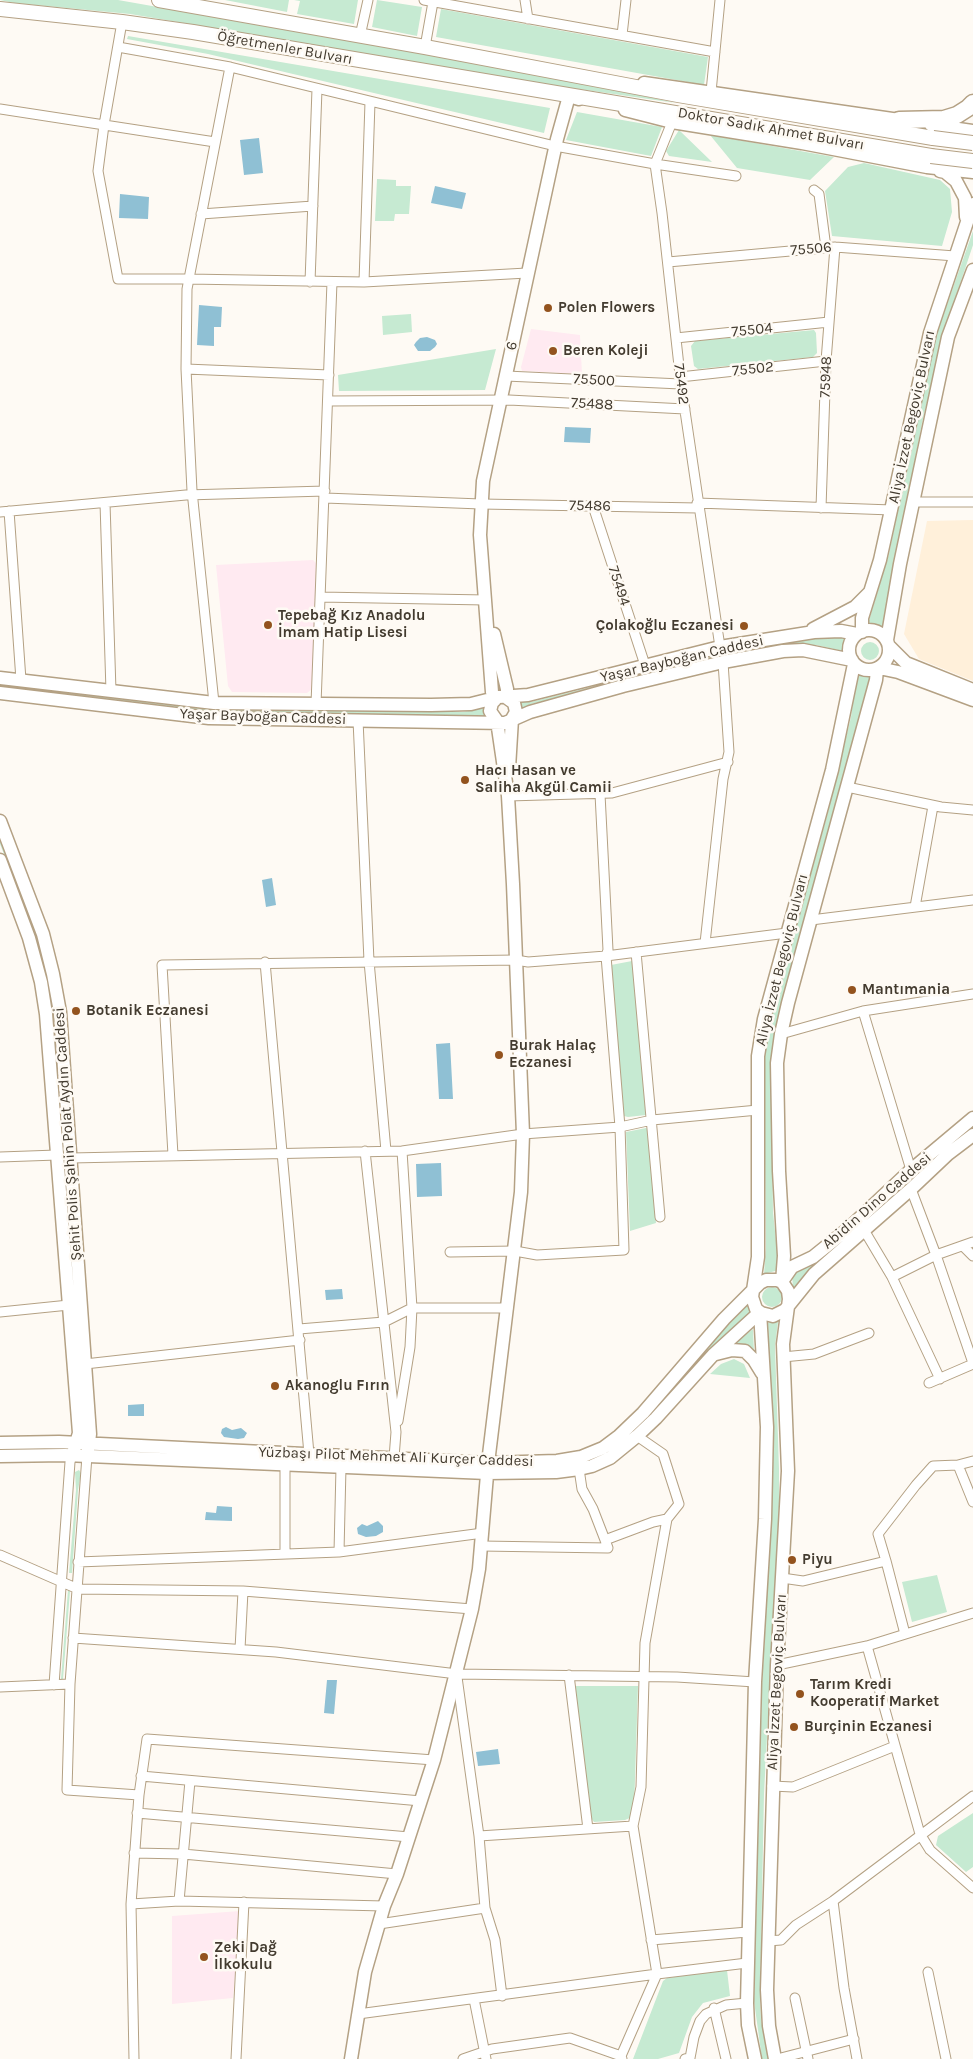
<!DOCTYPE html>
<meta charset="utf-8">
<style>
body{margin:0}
canvas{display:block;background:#fefaf4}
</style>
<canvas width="973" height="2059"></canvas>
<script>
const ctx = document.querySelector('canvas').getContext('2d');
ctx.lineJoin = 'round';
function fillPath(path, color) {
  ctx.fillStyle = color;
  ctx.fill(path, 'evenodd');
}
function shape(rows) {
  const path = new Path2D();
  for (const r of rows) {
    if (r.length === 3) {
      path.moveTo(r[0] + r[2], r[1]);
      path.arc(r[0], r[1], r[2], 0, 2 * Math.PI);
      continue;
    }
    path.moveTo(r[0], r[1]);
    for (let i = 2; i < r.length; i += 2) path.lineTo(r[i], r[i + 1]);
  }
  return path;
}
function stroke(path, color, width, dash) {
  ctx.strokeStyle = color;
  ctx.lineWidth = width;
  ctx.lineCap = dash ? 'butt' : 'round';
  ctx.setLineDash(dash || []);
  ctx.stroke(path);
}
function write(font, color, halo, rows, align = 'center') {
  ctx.font = font + ' Karla,sans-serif';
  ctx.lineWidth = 5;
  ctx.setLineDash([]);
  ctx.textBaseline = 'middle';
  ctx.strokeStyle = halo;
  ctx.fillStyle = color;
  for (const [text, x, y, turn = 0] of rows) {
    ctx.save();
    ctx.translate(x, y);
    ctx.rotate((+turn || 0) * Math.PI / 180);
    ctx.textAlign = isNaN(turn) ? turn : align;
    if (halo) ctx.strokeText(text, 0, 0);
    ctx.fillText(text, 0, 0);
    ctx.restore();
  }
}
const built = shape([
 [973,520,973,681,919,659,904,634,927,521]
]);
const education = shape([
 [531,329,580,335,582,374,522,371,521,367],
 [313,560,316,563,312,689,307,693,232,692,228,686,216,565],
 [240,1911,233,1998,172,2004,172,1916]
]);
const green = shape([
 [0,0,118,0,566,79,676,103,565,87,130,14,14,3],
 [225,0,289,0,287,12],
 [294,0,358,0,354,24,297,14,300,1],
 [377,0,422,7,417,36,372,27],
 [441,9,708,57,704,85,436,37],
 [128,36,550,108,544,133,208,54,127,39],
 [577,112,662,127,651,156,566,140],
 [679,130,712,162,669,156,666,151],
 [710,135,834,157,810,180,737,168],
 [864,163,940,180,950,189,952,212,942,246,832,236,825,191,848,167],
 [377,179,396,180,396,186,411,186,409,214,395,214,394,221,375,221],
 [973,231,973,245,943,335,922,423,882,631,867,627,889,554,916,422,937,333],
 [411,314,412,332,383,335,382,316],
 [814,330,816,333,817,353,813,357,698,369,694,366,691,346,695,341],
 [496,349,485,390,339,391,338,375],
 [849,637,847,652,816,645,793,645,719,658,579,692,531,704,520,710,518,702,531,702,718,655,815,638],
 [870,651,9],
 [857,672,872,674,778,1019,771,1062,773,1212,779,1270,764,1274,766,1248,764,1062,771,1018,827,816,851,717],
 [0,684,214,709,463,712,485,708,485,716,214,712,0,687],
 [0,837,35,929,45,964,53,1000,83,1434,51,1001,33,929,0,844],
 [632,961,646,1115,628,1117,624,1116,611,965],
 [973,1124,973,1127,827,1256,793,1289,792,1274],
 [646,1128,649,1130,656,1223,630,1231,626,1132],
 [772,1297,10],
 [749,1303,752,1317,622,1444,584,1461],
 [778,1322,775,1346,779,1469,779,1507,764,1794,760,2000,761,2020,769,2059,762,2059,754,2001,762,1685,772,1509,772,1429,768,1323],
 [753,1329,754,1352,732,1345],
 [734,1359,744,1364,750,1378,710,1374,721,1364],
 [79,1470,81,1473,78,1490,72,1573,69,1573,76,1490,75,1472],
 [937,1575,947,1612,912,1622,902,1582],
 [68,1590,70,1591,63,1679,61,1679],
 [575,1686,638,1686,634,1810,632,1817,625,1820,594,1822,591,1818],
 [973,1813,973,1867,966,1872,936,1845,938,1836],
 [727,1970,730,1996,703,2003,692,2017,679,2053,658,2059,633,2059,663,1981,667,1978]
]);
const water = shape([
 [259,138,263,173,244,175,240,140],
 [435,186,466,193,462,209,431,203],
 [120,194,149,197,148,219,119,218],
 [199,305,222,307,221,327,214,327,214,346,197,345],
 [427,337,435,340,437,344,435,347,430,351,418,351,414,345,416,342,420,338],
 [565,427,591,428,590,443,564,442],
 [272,878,276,905,266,907,262,880],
 [450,1043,453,1099,439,1099,436,1044],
 [441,1163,442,1196,417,1197,416,1164],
 [342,1289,343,1299,326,1300,325,1290],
 [144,1404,144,1416,128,1416,128,1405],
 [226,1427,232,1430,241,1428,247,1433,244,1438,238,1439,224,1437,221,1433,222,1429],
 [217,1506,232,1507,232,1521,205,1520,206,1512,216,1513],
 [378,1521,383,1526,383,1532,376,1536,366,1537,358,1534,357,1528,362,1524,367,1526],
 [327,1680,337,1680,334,1714,324,1713],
 [498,1749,500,1764,478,1766,476,1752]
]);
const street = shape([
 [424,0,715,52],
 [525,0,528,19],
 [122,22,104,125,98,171,118,279,188,279,364,282,527,273],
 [622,35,626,0],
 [360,36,368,0],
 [118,47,230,67,555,146,655,164,736,176],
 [425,47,433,2],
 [711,92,720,0],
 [0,109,215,142],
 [672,122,655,164,662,213,681,384,720,647],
 [814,190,819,194,826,248],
 [201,214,313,206],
 [668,262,835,247,955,256],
 [310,282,317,89],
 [364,282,370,102],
 [676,338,829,322],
 [186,369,329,375],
 [506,376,681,384],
 [680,377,826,361],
 [328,401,509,400,685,409],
 [325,498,481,504,698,508],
 [913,502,973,502],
 [105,503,111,691],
 [697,503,892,510],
 [593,506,645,665],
 [821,508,826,361,835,247],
 [9,511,21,680],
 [0,512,186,495,325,491],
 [320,597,486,600],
 [214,703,192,491,186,369,187,289,230,67],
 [316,704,332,282],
 [358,720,369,961,386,1151],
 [847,787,941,807,973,810],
 [508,796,612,793,728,762],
 [915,907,933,806],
 [811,920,973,900],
 [705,943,723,779,729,752,723,662],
 [636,952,660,1217],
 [265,962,309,1454],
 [863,1011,911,1170],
 [781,1034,863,1011,973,994],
 [365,1151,396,1432,394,1458],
 [173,1155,162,965,516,960,528,962,606,956,787,933],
 [0,1157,57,1155],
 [71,1158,402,1151,523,1134,620,1127,652,1120,758,1110],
 [911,1189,936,1255,973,1242],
 [864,1230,892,1277,940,1379],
 [963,1246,973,1256],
 [450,1252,515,1251,537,1255,624,1250,620,1127,606,956,608,950,600,794],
 [892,1277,936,1255,973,1363],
 [0,1312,69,1305],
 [299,1329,384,1322,412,1308,508,1308],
 [783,1357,814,1354,869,1333],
 [85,1364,300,1340],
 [929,1383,973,1364],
 [398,1421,410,1347,412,1308,402,1151],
 [87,1456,70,1684,67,1790,139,1795],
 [285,1464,285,1554],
 [958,1465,973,1502],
 [579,1469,582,1489,593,1509,605,1540,653,1522,667,1519,679,1504,663,1454,637,1436],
 [481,1546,608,1548,605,1540],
 [339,1552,341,1467],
 [0,1555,78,1589,243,1591,472,1609],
 [886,1561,905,1634],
 [78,1562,339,1552,483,1533],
 [782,1578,803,1581,886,1561,878,1534,916,1485,933,1466,958,1465,973,1461],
 [73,1638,276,1652,457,1674,677,1677,755,1682],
 [867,1646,920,1834,930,1850,973,1888],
 [240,1649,243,1591],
 [777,1665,867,1646,973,1613],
 [569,1675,588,1829],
 [457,1677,479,1836,485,1908,495,1940,502,1996],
 [54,1685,70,1462,72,1455],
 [0,1687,70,1684],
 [141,1776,421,1801],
 [772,1786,793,1787,895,1746],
 [137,1813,409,1837],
 [479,1836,633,1826],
 [134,1853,183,1854,397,1874],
 [179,1901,190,1781],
 [833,1901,844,1988,857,2059],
 [131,1904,179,1901,384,1906],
 [379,1924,485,1908],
 [651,1940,748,1932],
 [768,1941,781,1940,796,1925,833,1901,973,1796],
 [928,1972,946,2059],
 [795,1998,808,2059],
 [474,1999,486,2059],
 [714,2008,726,2059],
 [358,2014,657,1974,747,1963],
 [134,2059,131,1904,139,1795,147,1739,434,1760],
 [236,2059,244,1902],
 [463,2059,492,2049,570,2038,621,2056],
 [622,2059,621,2056,657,1974,633,1826,641,1787,645,1643,667,1519],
 [685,2059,690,2058,694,2037,700,2021,706,2014,726,2005,747,2003],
 [777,2059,854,2039]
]);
const secondary = shape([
 [644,83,906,121],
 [625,110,672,122,802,143,927,167,973,172],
 [931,125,973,131],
 [940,171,945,172,956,181,965,198,966,217],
 [813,629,855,607,869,593],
 [869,650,20],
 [862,632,862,618,880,560,930,333,973,204],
 [494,634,507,689,507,698],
 [887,640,900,564,948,337,973,270],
 [889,646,906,663,973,690],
 [854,664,832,770,764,1019,758,1056,758,1257,752,1297,756,1309,761,1313,773,1316,785,1310,814,1274,911,1189,948,1154,973,1135],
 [879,668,898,672,973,700],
 [0,678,214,703,431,705,471,704,499,697,528,695,720,647,814,632,841,631,857,634],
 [0,693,209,718,505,723,530,712,623,686,723,662,783,651,803,650,852,660],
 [507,698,514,703,516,712,512,719,509,768],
 [495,700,492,692,480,535,483,481,557,139,569,96,579,99],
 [0,821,43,934,53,974,60,1012,90,1434,88,1450],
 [0,860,29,938,41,982,46,1014,79,1433,74,1450],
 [783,1280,792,1267,813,1257,849,1228,911,1170,973,1118],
 [782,1282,784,1256,779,1171,777,1063,781,1034,788,1003,876,680,877,670],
 [716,1354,732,1350,745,1351,754,1360,762,1373],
 [0,1443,59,1442,488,1463,557,1461,581,1457,603,1448,619,1436,643,1413,724,1319,760,1283,766,1280,777,1280,782,1282,788,1291,789,1299,783,1344,788,1471,777,1665,767,1990,769,2026,775,2059],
 [0,1456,65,1455,487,1473,556,1472,579,1469,592,1466,610,1458,637,1436,656,1418,713,1355,760,1312],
 [351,2059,365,1972,384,1906,397,1874,434,1760,472,1609,479,1569,488,1463,521,1192,523,1134,513,884,508,796,497,721,490,711,492,703,495,700],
 [755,2059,748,2025,747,2003,755,1682,765,1519,767,1427,760,1312]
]);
const primary = shape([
 [159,0,425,47,678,95,933,138],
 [0,9,122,22,193,32,931,156]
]);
const highway = shape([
 [899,120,944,119,957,115,968,108,973,103]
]);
const primaryBridge = shape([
 [933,138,973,143],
 [931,156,973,161]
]);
const markers = [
 [548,308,5,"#93531e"],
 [553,351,5,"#93531e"],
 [268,625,5,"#93531e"],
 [744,626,5,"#93531e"],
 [465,780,5,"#93531e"],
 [852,990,5,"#93531e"],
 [76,1011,5,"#93531e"],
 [499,1055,5,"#93531e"],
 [275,1386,5,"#93531e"],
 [792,1560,5,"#93531e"],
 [800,1694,5,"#93531e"],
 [794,1727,5,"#93531e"],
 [204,1957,5,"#93531e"]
];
const streetNames = [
 ["Öğretmenler Bulvarı",285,48,10],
 ["Doktor Sadık Ahmet Bulvarı",771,129,10],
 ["75506",811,249,-5],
 ["75504",752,330,-6],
 ["6",512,346,-78],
 ["75502",753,369,-6],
 ["75948",826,377,-88],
 ["75500",594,380,3],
 ["75492",681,384,83],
 ["75488",592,404,3],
 ["Aliya İzzet Begoviç Bulvarı",912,417,-78],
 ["75486",590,506,1],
 ["75494",619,586,72],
 ["Yaşar Bayboğan Caddesi",682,659,-13],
 ["Yaşar Bayboğan Caddesi",263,717,2],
 ["Aliya İzzet Begoviç Bulvarı",782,960,-76],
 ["Şehit Polis Şahin Polat Aydın Caddesi",68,1134,-94],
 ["Abidin Dino Caddesi",877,1201,-41],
 ["Yüzbaşı Pilot Mehmet Ali Kurçer Caddesi",396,1457,2],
 ["Aliya İzzet Begoviç Bulvarı",777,1682,-87]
];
const poiNames = [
 ["Polen Flowers",558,308],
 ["Beren Koleji",563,351],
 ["Tepebağ Kız Anadolu",278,616],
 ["İmam Hatip Lisesi",278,633],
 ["Çolakoğlu Eczanesi",734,626,"right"],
 ["Hacı Hasan ve",475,771],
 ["Saliha Akgül Camii",475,788],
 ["Mantımania",862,990],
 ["Botanik Eczanesi",86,1011],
 ["Burak Halaç",509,1046],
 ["Eczanesi",509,1063],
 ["Akanoglu Fırın",285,1386],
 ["Piyu",802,1560],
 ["Tarım Kredi",810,1685],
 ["Kooperatif Market",810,1702],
 ["Burçinin Eczanesi",804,1727],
 ["Zeki Dağ",214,1948],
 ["İlkokulu",214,1965]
];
fillPath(built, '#fff0da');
fillPath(education, '#ffeaf1');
fillPath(green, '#c6ead2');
fillPath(water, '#8fc0d4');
stroke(street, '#b4a184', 11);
stroke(secondary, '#b4a184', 15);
stroke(primary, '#b4a184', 16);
stroke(highway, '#b4a184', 19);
stroke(street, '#fff', 9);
stroke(secondary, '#fff', 12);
stroke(primary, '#fff', 14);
stroke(highway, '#fff', 16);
stroke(primaryBridge, '#b4a184', 16, []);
stroke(primaryBridge, '#fff', 14);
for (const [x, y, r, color] of markers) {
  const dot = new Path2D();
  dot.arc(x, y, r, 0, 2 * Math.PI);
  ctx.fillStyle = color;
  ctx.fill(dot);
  stroke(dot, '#fefaf4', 2);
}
write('15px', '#433b2f', '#fefaf4', streetNames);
write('bold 15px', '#433b2f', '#fefaf4', poiNames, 'left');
</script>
